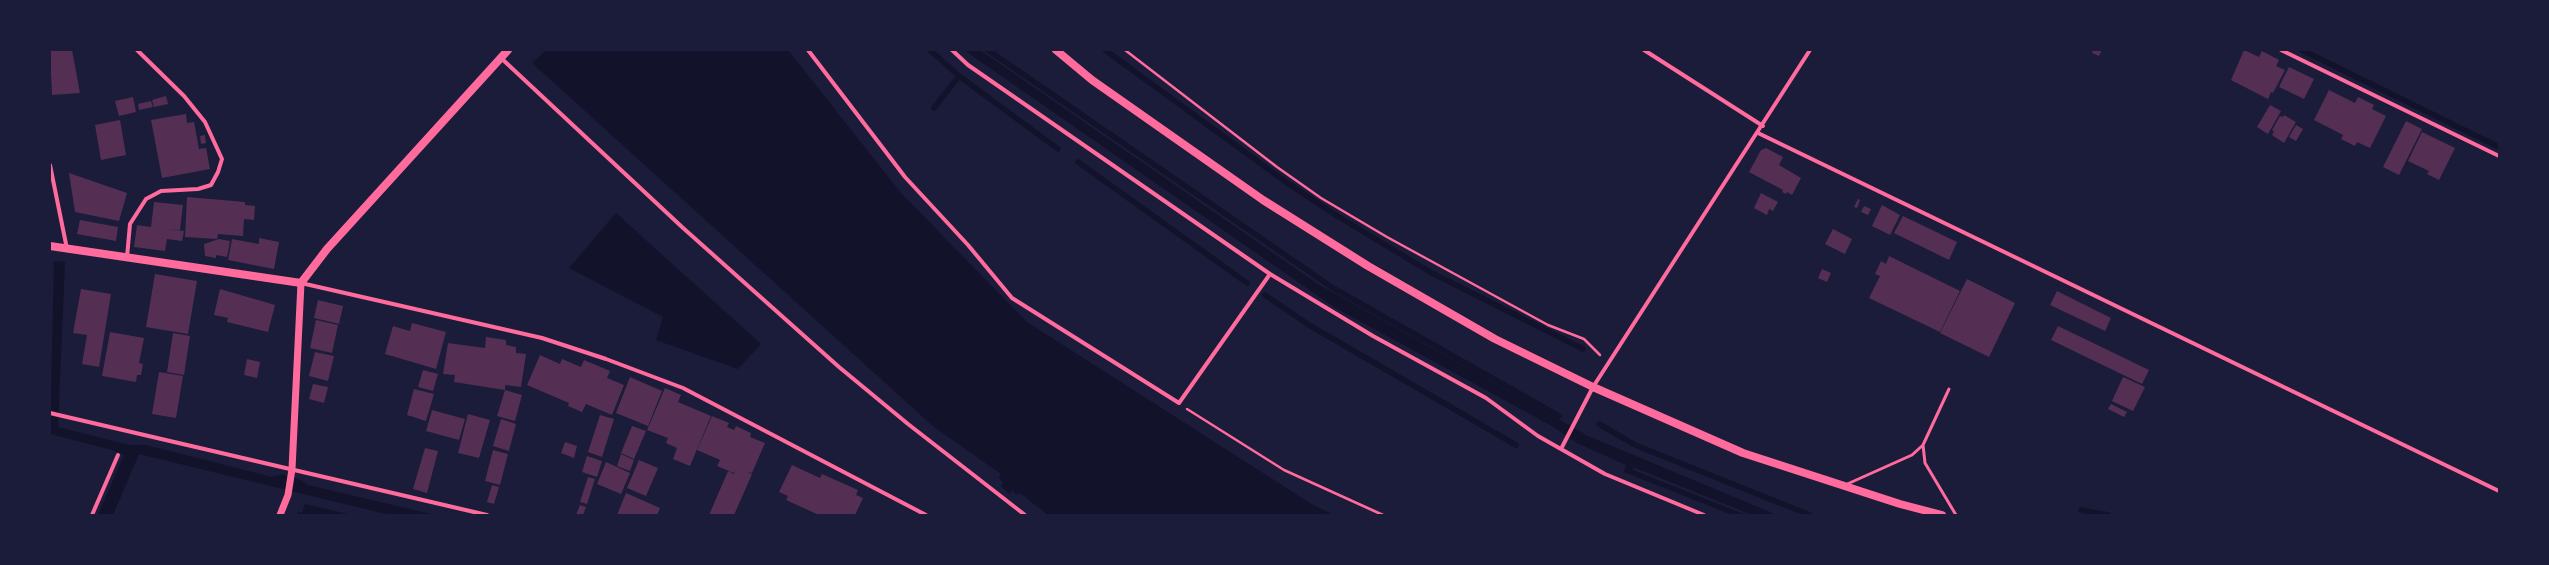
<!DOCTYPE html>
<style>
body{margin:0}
#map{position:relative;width:2549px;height:565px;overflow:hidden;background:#1b1b3a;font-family:Karla,sans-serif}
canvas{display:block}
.frame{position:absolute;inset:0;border:51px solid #1b1b3a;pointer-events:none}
</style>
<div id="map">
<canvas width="2549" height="565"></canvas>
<div class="frame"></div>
</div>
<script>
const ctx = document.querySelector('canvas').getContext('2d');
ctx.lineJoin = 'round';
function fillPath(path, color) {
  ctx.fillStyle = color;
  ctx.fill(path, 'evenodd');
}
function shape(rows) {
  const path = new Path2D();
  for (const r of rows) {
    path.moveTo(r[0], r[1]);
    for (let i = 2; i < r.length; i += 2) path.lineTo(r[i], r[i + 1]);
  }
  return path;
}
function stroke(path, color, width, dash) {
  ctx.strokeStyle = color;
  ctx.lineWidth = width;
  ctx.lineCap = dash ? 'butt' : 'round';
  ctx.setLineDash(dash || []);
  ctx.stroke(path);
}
const water = shape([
 [546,50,788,50,901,193,1027,322,1313,505,1334,515,1048,515,1020,493,1017,495,1012,490,1010,494,1001,486,1003,483,999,478,1001,474,934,427,532,63],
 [964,50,980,50,1318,284,1588,436,1777,515,1752,515,1633,467,1633,470,1746,515,1732,515,1624,472,1626,465,1577,443,1552,426,1334,307],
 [616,213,761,344,738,369,656,340,663,317,569,268],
 [54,261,65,262,58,427,129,445,146,445,272,477,282,474,301,480,308,485,435,515,390,515,139,454,113,515,98,515,124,455,112,450,50,434],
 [305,504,352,515,297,515,298,512,302,513]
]);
const stream = shape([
 [930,50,959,76,1058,149],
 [988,50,1333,288,1559,416],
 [1105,50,1286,182,1334,214,1430,272,1583,349],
 [2302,50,2499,147],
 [934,108,959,76],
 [1078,162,1247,283],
 [1265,295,1309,325,1516,445],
 [1599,424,1635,445,1810,515],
 [2081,510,2108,515]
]);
const building = shape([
 [50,50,72,50,80,93,52,95],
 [2093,50,2102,50,2099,56,2092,53],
 [2244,50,2259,57,2262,51,2279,60,2276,66,2285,70,2273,93,2271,92,2268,99,2231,80],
 [2289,67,2314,79,2304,99,2279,87],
 [2329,90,2355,103,2358,97,2374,105,2372,109,2386,116,2370,148,2357,142,2355,146,2341,139,2343,135,2314,120],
 [166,96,168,104,154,107,152,100],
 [133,97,136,112,119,116,115,101],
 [151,101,153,107,139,110,138,104],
 [2270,105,2281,111,2268,134,2257,127],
 [186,114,187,123,194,122,199,149,206,148,210,169,162,178,151,120],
 [2284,115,2296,122,2284,143,2272,135,2274,131,2272,130,2280,116,2283,117],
 [120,120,126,155,101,160,95,125],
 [2406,121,2422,129,2399,175,2383,167],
 [2296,125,2303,129,2296,141,2289,137],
 [2422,132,2455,148,2439,180,2427,174,2429,171,2408,161],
 [205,135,206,143,201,144,200,136],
 [1766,148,1783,157,1779,165,1801,178,1792,195,1787,192,1786,194,1782,192,1783,190,1749,172,1761,150],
 [69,173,127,193,119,221,75,212],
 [1761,193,1778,202,1773,211,1769,209,1767,215,1754,208],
 [187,197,245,202,245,205,255,206,254,220,244,219,243,236,218,234,217,239,185,237],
 [1858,199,1860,200,1857,208,1854,207],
 [154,202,183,205,180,230,168,229,184,231,182,241,167,239,165,251,134,247,137,225,151,227],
 [1882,205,1900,215,1890,235,1872,226],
 [1864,206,1871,209,1868,215,1861,212],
 [1903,216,1957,242,1949,260,1894,233],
 [80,220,118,227,116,241,77,234],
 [1833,229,1852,239,1845,254,1825,244],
 [259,238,279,242,274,269,228,260,232,239,259,244],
 [219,239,230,241,227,257,216,255,216,258,205,256,204,244],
 [1889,256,1960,291,1940,332,1869,298,1880,276,1875,274,1881,261,1886,264],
 [1822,269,1831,273,1827,282,1818,278],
 [155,274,197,281,188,334,146,327],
 [1967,279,2015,303,1989,357,1940,333],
 [81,289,111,294,99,367,82,364,87,335,73,333],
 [220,289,275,305,268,332,227,322,228,318,214,315],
 [2057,291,2111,318,2105,331,2050,305],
 [318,300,343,306,339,324,314,318],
 [316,320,338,325,332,353,310,348],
 [412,323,446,332,436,369,385,354,393,326,410,331],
 [2058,326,2149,370,2142,384,2051,340],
 [110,332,144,338,139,363,143,364,141,375,137,375,136,382,102,376],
 [173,333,190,336,184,375,167,372],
 [486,337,506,340,506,345,516,347,516,353,526,354,521,387,505,385,505,390,454,382,455,375,443,374,448,343,485,348],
 [315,352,334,356,328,381,309,376],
 [540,355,560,364,562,359,581,367,584,360,610,371,607,378,624,385,612,415,586,404,582,412,568,406,569,403,527,385],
 [247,359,260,362,257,378,244,375],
 [423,370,438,374,433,391,418,387],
 [159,372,183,376,176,418,152,414],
 [630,377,662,391,648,426,616,413],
 [2123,377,2145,387,2133,411,2112,401],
 [313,384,328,387,324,403,309,399],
 [665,388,681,395,678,402,711,416,690,466,673,459,677,448,666,443,668,438,647,430],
 [414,389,434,394,426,421,407,415],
 [505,390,522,395,515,421,497,416],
 [2111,404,2127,412,2124,417,2108,409],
 [432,410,465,419,459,440,426,431],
 [468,414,490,420,479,458,458,453],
 [600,415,614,419,602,457,588,452],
 [712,416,729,423,727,427,734,430,736,426,751,433,750,437,765,443,752,473,747,472,752,474,734,515,709,515,728,471,734,474,737,467,734,473,717,466,720,460,697,450],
 [501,419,516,424,509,451,493,446],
 [632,426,646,431,634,459,621,453],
 [565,442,577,446,574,458,561,453],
 [425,448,438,451,427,493,413,489],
 [493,450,508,454,500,485,485,481],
 [621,454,634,460,630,471,617,466],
 [587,456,602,461,597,477,582,472],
 [639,460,658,468,646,496,627,488],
 [606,462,630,473,621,494,597,484],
 [792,465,820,478,822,474,858,490,856,495,863,498,855,515,819,515,786,500,788,496,779,492],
 [588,477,595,479,587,504,580,502],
 [492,485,499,487,494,504,487,502],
 [626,493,660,508,657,515,617,515],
 [580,505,586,507,583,515,576,515]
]);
const path = shape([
 [1125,50,1277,167,1321,198,1387,237,1548,325,1584,339,1600,355],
 [1187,409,1284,470,1383,515]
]);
const service = shape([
 [1923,445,1925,463,1956,515],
 [1845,485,1912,455,1923,445,1949,389]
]);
const minor = shape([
 [808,50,905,177,968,245,1012,298,1179,403,1270,274],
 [952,50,968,65,1270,274,1373,336,1486,398,1538,436,1605,474,1704,515],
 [1644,50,1763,126],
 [2281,50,2499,156],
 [501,58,682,227,839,367,908,424,1025,515],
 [1758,133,2499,491],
 [50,165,67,249],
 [127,257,130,224,146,199,161,191,198,189,211,185,218,172,222,159,205,122,184,96,137,50],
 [301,283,542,338,606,359,683,388,926,515],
 [50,413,487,515],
 [1561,449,1593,387,1810,50],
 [92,515,118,455]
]);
const tertiary = shape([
 [280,515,288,495,292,469,301,283]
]);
const secondary = shape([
 [1056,50,1092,80,1263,200,1368,266,1495,339,1593,387,1743,453,1900,504,1942,515],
 [50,246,301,283,327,249,508,50]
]);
fillPath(water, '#12122b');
stroke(stream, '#12122b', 5.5);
fillPath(building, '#542f53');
stroke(path, '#ff6b9d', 2.5);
stroke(service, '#ff6b9d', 3);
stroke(minor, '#ff6b9d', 4);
stroke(tertiary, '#ff6b9d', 7);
stroke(secondary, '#ff6b9d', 8);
</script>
